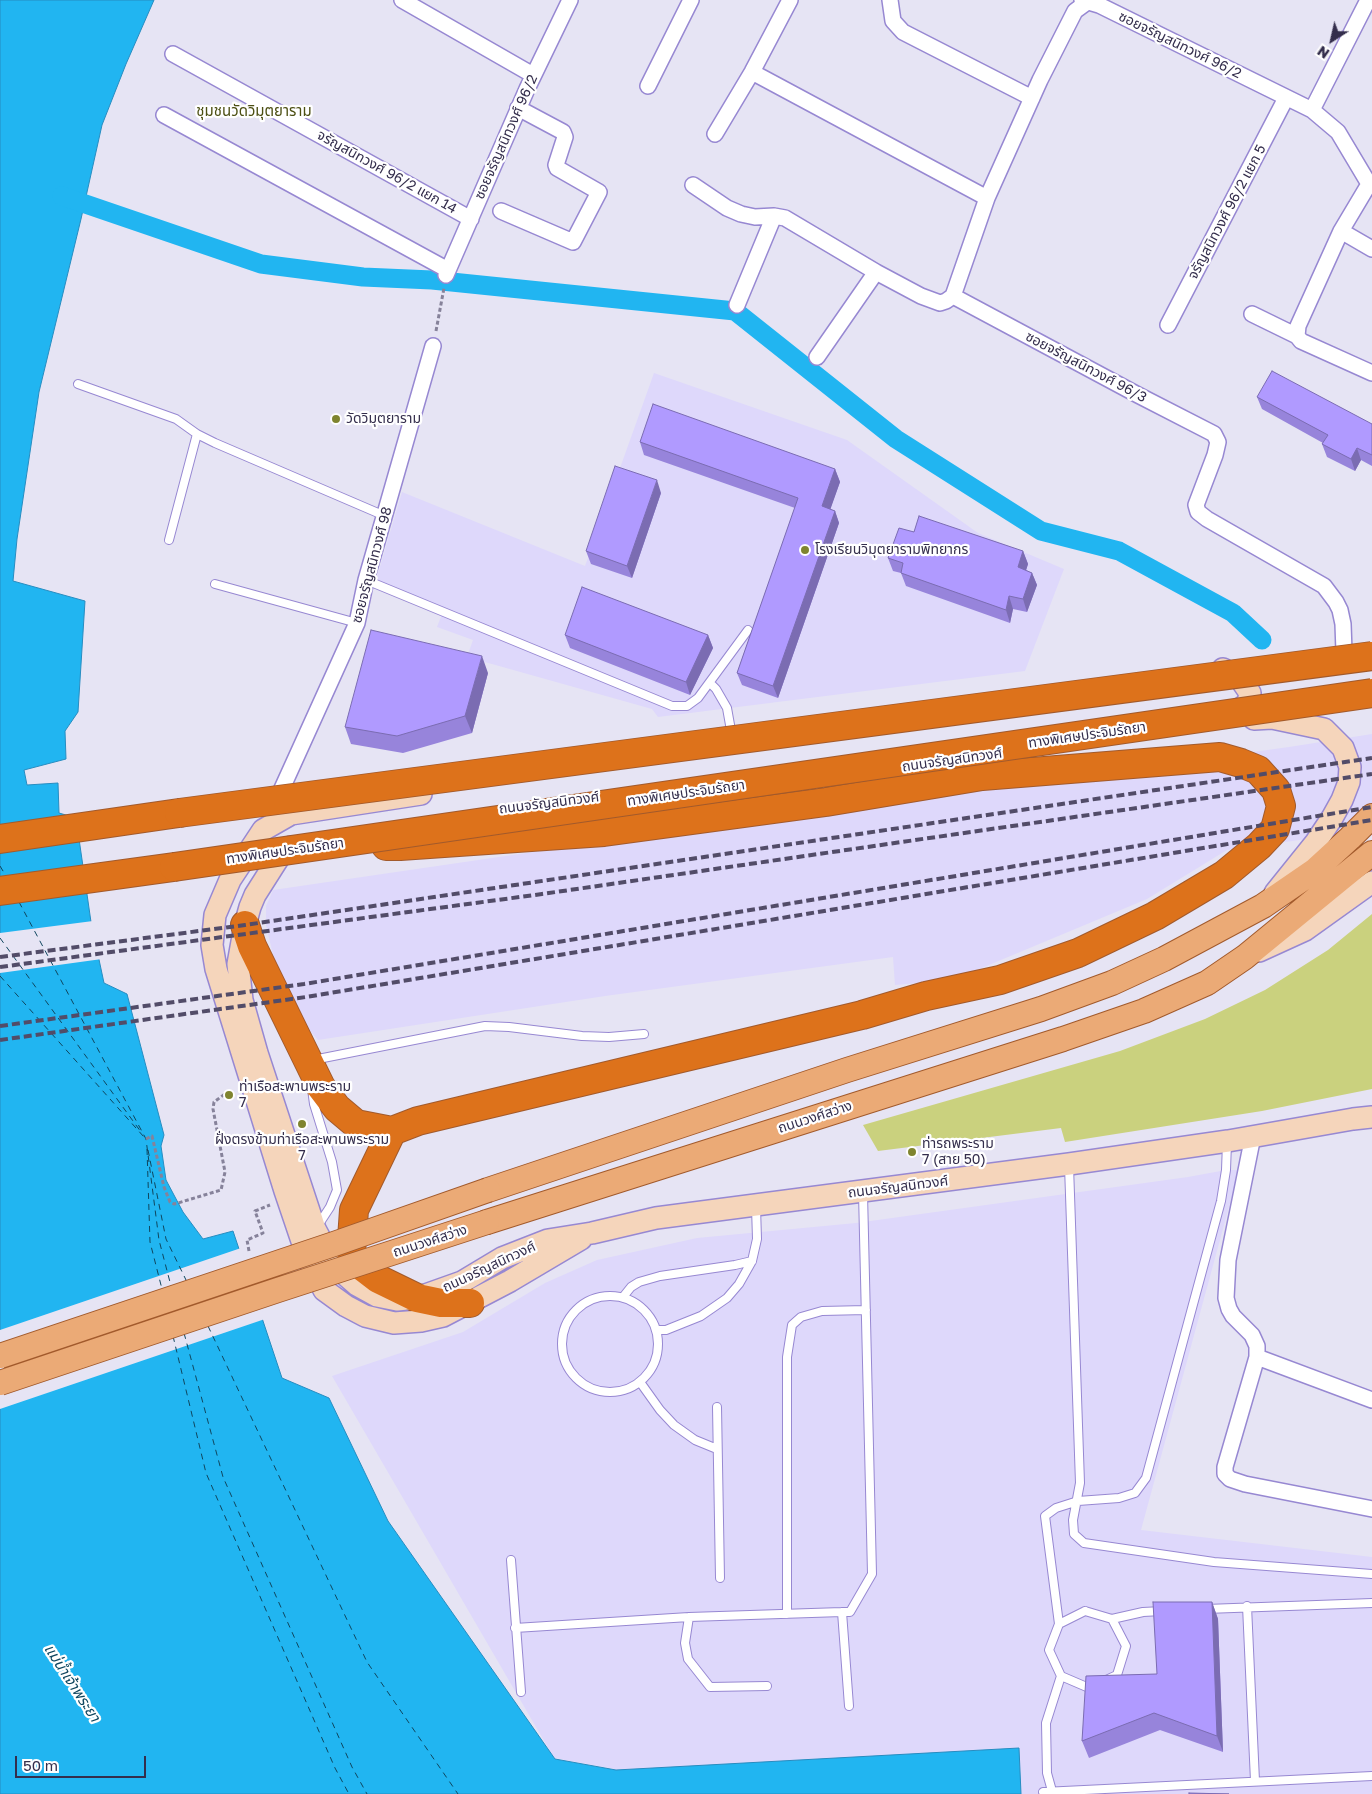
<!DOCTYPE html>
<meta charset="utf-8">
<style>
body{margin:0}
#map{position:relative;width:1372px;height:1794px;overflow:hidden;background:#e6e4f4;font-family:"Golos Text",sans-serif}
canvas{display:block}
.north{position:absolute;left:1307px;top:15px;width:50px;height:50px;-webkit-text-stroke:4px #fff;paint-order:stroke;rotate:215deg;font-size:14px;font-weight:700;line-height:20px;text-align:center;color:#342e4c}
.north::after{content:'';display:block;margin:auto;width:18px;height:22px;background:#342e4c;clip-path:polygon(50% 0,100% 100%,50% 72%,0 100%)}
.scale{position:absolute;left:15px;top:1756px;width:131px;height:22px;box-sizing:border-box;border:2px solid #342e4c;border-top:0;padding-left:6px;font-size:15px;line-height:18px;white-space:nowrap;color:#342e4c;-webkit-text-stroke:4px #fff;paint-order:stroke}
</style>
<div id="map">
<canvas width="1372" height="1794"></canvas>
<div class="north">N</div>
<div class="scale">50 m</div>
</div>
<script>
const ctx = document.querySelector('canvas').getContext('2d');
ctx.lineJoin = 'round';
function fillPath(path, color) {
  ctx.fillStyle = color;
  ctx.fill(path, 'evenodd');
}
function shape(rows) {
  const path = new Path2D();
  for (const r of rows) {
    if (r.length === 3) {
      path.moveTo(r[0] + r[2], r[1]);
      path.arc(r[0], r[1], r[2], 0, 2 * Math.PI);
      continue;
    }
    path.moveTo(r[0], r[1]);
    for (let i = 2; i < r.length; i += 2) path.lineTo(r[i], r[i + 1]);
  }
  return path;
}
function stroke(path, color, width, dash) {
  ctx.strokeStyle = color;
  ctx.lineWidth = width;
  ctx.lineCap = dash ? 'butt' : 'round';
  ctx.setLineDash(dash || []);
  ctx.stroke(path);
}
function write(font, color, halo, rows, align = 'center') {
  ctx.font = font + ' "Golos Text","Noto Sans Thai",sans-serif';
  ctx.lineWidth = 4.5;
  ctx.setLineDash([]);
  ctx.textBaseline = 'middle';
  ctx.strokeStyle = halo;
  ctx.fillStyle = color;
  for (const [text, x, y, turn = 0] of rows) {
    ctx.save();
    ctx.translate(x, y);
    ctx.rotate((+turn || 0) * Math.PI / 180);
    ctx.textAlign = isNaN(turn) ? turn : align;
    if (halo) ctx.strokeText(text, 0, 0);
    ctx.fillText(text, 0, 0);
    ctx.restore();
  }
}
const built = shape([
 [654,373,847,440,978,533,1064,569,1025,671,658,717,652,709,467,657,473,640,437,627,442,614,374,587,402,492,585,566],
 [1372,734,1372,830,1227,850,1147,899,953,980,895,985,893,957,605,996,318,1040,298,1017,277,972,266,925,266,906,273,890,615,840,1289,747],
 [1226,1170,1239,1170,1141,1530,1372,1557,1372,1794,627,1794,614,1769,554,1758,332,1376,463,1332,545,1283,597,1260,697,1238,856,1223,1188,1177]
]);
const green = shape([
 [1372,914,1372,1089,1262,1111,1065,1142,1061,1128,878,1151,863,1125,1120,1051,1205,1019,1265,990,1328,950]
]);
const water = shape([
 [0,0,154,0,126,64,102,125,81,219,39,392,17,539,13,581,85,601,78,712,65,731,66,759,24,770,27,785,58,783,59,813,76,818,91,922,104,983,127,994,164,1135,161,1146,166,1180,183,1212,203,1239,233,1231,282,1378,329,1398,388,1521,555,1759,616,1770,1019,1748,1021,1794,0,1794,0,0]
]);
const pier = shape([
 [93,921,102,959,0,973,0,933],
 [241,1248,265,1319,0,1409,0,1330]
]);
const canal = shape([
 [62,196,261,264,363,277,432,280,735,311,896,439,1041,531,1119,551,1233,613,1262,640]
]);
const ferry = shape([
 [0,866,6,876],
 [19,902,146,1139,159,1240,171,1286],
 [0,938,141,1132],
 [0,976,144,1137],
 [147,1149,150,1242,162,1289],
 [148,1150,166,1239,187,1282],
 [208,1326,367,1662,458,1794],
 [184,1333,223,1477,352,1767,367,1794],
 [173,1336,206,1473,335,1768,349,1794]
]);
const path = shape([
 [436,331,444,288],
 [146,1139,152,1136,164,1187,170,1202,174,1204,178,1203,221,1190,225,1172,213,1109,214,1102,229,1091],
 [249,1251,247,1240,263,1233,255,1211,270,1205]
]);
const service = shape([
 [78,384,176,419,197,434,215,443,385,516],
 [169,540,197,434],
 [366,580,672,706,687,706,698,698,748,630],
 [215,584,357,623],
 [710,683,716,689,727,708,732,736],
 [313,1060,485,1026,509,1027,582,1036,609,1037,644,1034],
 [312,1089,314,1104,332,1162,337,1190,330,1207,317,1227],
 [1069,1166,1080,1483,1073,1520,1074,1534,1084,1543,1214,1562,1372,1574],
 [610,1344,48],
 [623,1297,631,1287,639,1282,660,1276,735,1265,752,1261],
 [657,1330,666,1330,701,1316,727,1298,739,1284,752,1261,757,1239,756,1207],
 [640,1382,660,1410,674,1425,695,1440,717,1449],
 [717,1407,720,1578],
 [511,1560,521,1692],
 [1247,1606,1255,1781],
 [1206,1609,1372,1603],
 [1085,1611,1112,1619,1126,1646,1117,1675,1089,1688,1061,1676,1049,1650,1059,1624,1085,1611],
 [787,1614,787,1357,792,1325,801,1317,822,1311,866,1310],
 [689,1617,685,1643,688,1659,710,1687,767,1686],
 [1112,1619,1143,1612,1162,1611],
 [1059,1624,1045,1516,1056,1508,1078,1501,1119,1498,1135,1493,1146,1478,1221,1201,1226,1170,1227,1143],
 [515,1628,689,1617,842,1612],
 [849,1706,842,1612,850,1612,872,1574,863,1193],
 [1052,1791,1047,1773,1046,1723,1061,1676],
 [1044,1794,1043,1792,1372,1776]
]);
const minor = shape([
 [402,0,533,75],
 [890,0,893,21,903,32,1032,98],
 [1082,0,1099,5,1312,110,1338,132,1369,184,1372,186],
 [173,54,471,219],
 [752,72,987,198],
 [648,86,691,0],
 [1312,110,1368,0],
 [164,115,448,270],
 [715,134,752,72,790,0],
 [693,185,727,208,741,214,755,217,774,216,785,218,876,272,921,296,940,303,946,301,953,296,987,198,1040,80,1075,11,1086,3],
 [501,211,573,242,599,192,557,168,556,165,565,137,563,132,518,108],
 [1341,231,1372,249],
 [446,275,527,89,570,0],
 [953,296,1138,395,1214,434,1218,442,1215,455,1196,505,1198,512,1207,519,1324,586,1336,602,1340,610,1343,624,1344,652],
 [737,305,774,216],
 [1252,314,1297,336,1301,341,1372,373],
 [1168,325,1286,98],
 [1297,336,1298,326,1341,231,1369,184],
 [817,357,876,272],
 [275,804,357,623,366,580,433,346],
 [1253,1136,1228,1260,1226,1298,1229,1309,1233,1316,1252,1335,1257,1346,1257,1357,1225,1467,1225,1474,1230,1479,1245,1484,1372,1509],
 [1257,1357,1372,1400]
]);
const secondary = shape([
 [1223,669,1241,680,1250,693,1248,703,1239,710,1229,714],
 [1254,719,1272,718,1324,729,1343,748,1350,767,1349,782,1342,800,1332,818,1316,842,1275,893],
 [421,794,291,814,263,830,230,880,215,915,212,945,216,969,285,1191,307,1256,324,1290,346,1306,365,1316,394,1323,421,1321,443,1316,510,1281,581,1239],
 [291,847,281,854,255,895,250,907,245,925,238,964,242,1000,257,1053,315,1229,334,1265,357,1285,377,1296,397,1300,417,1298,462,1282,502,1258,548,1240,592,1233,656,1218,1069,1164,1228,1141,1353,1119,1372,1117],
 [1259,951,1305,930,1372,882]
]);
const primary = shape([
 [488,1190,847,1070,1041,1009,1112,983,1164,959,1263,906,1314,871,1350,838,1372,816],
 [487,1222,1063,1039,1144,1011,1207,983,1245,957,1372,853]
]);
const motorway = shape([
 [0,839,179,813],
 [0,891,174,867],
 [245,925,252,946,321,1087,337,1108,356,1124,392,1131,418,1121,862,1015,926,996,1000,980,1078,953,1155,916,1224,875,1259,846,1275,829,1281,806,1276,790,1258,770,1241,763,1220,757,982,776,826,802,604,832,400,846,386,846],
 [392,1131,354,1210,351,1253,365,1269,378,1279,417,1298,441,1303,470,1303]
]);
const rail = shape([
 [0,957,245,925,1372,758],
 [0,967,542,894,1372,774],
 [0,1026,304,984,1372,807],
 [0,1040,306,997,1372,820]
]);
const primaryBridge = shape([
 [0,1356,334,1244,488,1190],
 [0,1383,278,1290,487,1222]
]);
const motorwayBridge = shape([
 [179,813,1372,656],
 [174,867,1372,693]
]);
const wall = shape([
 [1257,397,1372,424,1372,466,1361,460,1355,471,1327,457,1322,444,1323,443,1262,409],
 [640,442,835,469,840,482,830,509,835,511,839,523,778,698,742,685,737,673,795,508,644,455],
 [661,493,632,578,591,564,586,551],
 [914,532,1023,551,1028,564,1026,570,1032,573,1037,585,1027,612,1013,609,1010,623,906,586,901,573,893,571,888,558],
 [565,635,708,635,713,648,690,695,570,648],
 [488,673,472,733,403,753,351,744,345,727],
 [1212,1602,1218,1619,1223,1752,1160,1730,1089,1758,1082,1741,1157,1674]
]);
const shadedWall = shape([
 [1357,448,1361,460,1355,471,1351,459],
 [835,469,840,482,827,519,822,506],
 [657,480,661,493,632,578,627,566],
 [835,511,839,523,778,698,773,686],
 [1023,551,1028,564,1023,580,1018,567],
 [1032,573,1037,585,1027,612,1023,599],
 [1009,596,1013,609,1010,623,1006,610],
 [708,635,713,648,690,695,686,682],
 [482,656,488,673,472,733,465,716],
 [1212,1602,1218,1619,1223,1752,1217,1736]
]);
const building = shape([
 [1272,371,1372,424,1372,455,1357,448,1351,459,1322,444,1328,435,1257,397,1272,371],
 [653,404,835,469,822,506,835,511,773,686,737,673,798,498,640,442,653,404],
 [615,466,657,480,627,566,586,551,615,466],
 [919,516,1023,551,1018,567,1032,573,1023,599,1009,596,1006,610,901,573,903,563,888,558,899,528,914,532,919,516],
 [582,587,708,635,686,682,565,635,582,587],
 [371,630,482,656,465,716,397,736,345,727,371,630],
 [1153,1602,1212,1602,1217,1736,1154,1713,1082,1741,1086,1676,1157,1674,1153,1602],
 [1189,1793,1229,1794,1189,1794,1189,1793]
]);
const markers = [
 [336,419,5,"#7f842f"],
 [805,550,5,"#7f842f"],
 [229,1095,5,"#7f842f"],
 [302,1124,5,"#7f842f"],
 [912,1152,5,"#7f842f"]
];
const streetNames = [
 ["ซอยจรัญสนิทวงศ์ 96/2",1180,45,26],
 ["ซอยจรัญสนิทวงศ์ 96/2",506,137,-66],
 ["จรัญสนิทวงศ์ 96/2 แยก 14",387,172,29],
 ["จรัญสนิทวงศ์ 96/2 แยก 5",1227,212,-62],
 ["ซอยจรัญสนิทวงศ์ 96/3",1086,367,28],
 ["ซอยจรัญสนิทวงศ์ 98",372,565,-75],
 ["ทางพิเศษประจิมรัถยา",1087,735,-8],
 ["ถนนจรัญสนิทวงศ์",952,760,-8],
 ["ทางพิเศษประจิมรัถยา",686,793,-8],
 ["ถนนจรัญสนิทวงศ์",549,803,-7],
 ["ทางพิเศษประจิมรัถยา",285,851,-8],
 ["ถนนวงศ์สว่าง",815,1117,-18],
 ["ถนนจรัญสนิทวงศ์",898,1187,-7],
 ["ถนนวงศ์สว่าง",430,1241,-18],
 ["ถนนจรัญสนิทวงศ์",489,1267,-25]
];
const poiNames = [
 ["วัดวิมุตยาราม",346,419],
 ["โรงเรียนวิมุตยารามพิทยากร",815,550],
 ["ท่าเรือสะพานพระราม",239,1087],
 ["7",239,1103],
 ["ฝั่งตรงข้ามท่าเรือสะพานพระราม",302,1140,"center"],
 ["7",302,1156,"center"],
 ["ท่ารถพระราม",922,1144],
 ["7 (สาย 50)",922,1160]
];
const neighbourhoodNames = [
 ["ชุมชนวัดวิมุตยาราม",254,111]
];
const waterNames = [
 ["แม่น้ำเจ้าพระยา",72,1683,57]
];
fillPath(built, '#ded8fb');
fillPath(green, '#cad17e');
fillPath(water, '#21b5f1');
stroke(water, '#278cc0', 1);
fillPath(pier, '#e6e4f4');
stroke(canal, '#21b5f1', 19);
stroke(ferry, '#0f465f', 1, [6, 5]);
stroke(service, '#9788d2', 10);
stroke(minor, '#9788d2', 18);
stroke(secondary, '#9788d2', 24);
stroke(primary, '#a25a2c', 26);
stroke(motorway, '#a25a2c', 30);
stroke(path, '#86829a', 3, [4, 2.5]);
stroke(service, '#fff', 8);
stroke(minor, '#fff', 15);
stroke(secondary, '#f5d5bb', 21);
stroke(primary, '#ebaa76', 24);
stroke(motorway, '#dd721b', 28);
stroke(rail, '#524c68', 4, [8, 4]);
stroke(primaryBridge, '#a25a2c', 26, []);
stroke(motorwayBridge, '#a25a2c', 30, []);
stroke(primaryBridge, '#ebaa76', 24);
stroke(motorwayBridge, '#dd721b', 28);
fillPath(wall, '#9784db');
fillPath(shadedWall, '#7b6cb2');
fillPath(building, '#b09aff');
stroke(building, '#7b6cb2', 1);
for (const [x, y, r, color] of markers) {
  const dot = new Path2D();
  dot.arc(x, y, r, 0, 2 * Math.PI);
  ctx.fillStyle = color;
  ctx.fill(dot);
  stroke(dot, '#fff', 2);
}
write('14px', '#342e4c', '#fff', streetNames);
write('14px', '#342e4c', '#fff', poiNames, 'left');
write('15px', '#4c4f13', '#fff', neighbourhoodNames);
write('italic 15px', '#0f465f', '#fff', waterNames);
</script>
